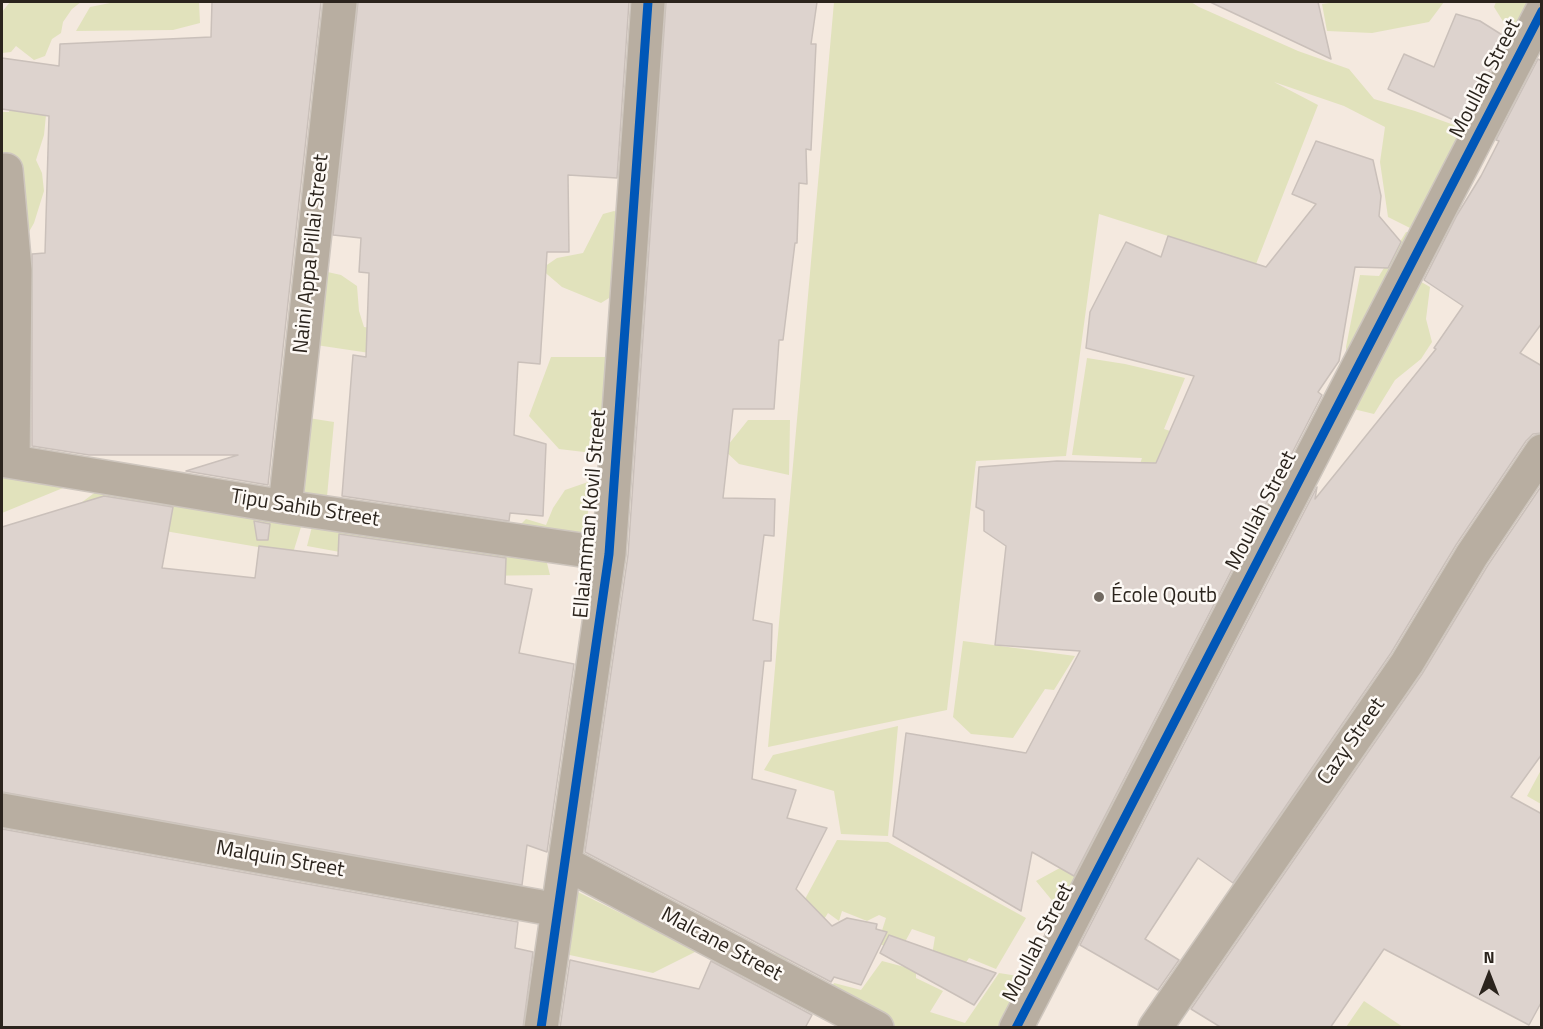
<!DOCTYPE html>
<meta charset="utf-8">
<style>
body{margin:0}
#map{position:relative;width:1543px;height:1029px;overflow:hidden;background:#f4e9df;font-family:"Titillium Web",sans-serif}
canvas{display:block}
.frame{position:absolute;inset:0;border:3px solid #2b241d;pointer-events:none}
.north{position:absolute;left:1459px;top:945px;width:60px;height:60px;-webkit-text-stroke:4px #fdf9f5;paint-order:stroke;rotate:0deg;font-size:16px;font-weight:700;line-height:24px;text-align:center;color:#2b241d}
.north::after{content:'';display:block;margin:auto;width:21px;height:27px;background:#2b241d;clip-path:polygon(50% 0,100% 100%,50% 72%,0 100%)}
</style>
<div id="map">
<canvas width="1543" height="1029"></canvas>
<div class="frame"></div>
<div class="north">N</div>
</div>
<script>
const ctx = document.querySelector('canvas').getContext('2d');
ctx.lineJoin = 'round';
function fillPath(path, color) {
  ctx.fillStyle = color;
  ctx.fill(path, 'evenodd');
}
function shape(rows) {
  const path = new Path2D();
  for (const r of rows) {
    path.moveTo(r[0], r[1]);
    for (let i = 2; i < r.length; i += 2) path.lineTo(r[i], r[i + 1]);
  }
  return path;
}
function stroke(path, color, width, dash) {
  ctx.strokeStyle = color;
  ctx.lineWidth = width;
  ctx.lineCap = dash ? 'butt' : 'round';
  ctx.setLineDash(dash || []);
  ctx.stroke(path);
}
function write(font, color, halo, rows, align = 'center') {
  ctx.font = font + ' "Titillium Web",sans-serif';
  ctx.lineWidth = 5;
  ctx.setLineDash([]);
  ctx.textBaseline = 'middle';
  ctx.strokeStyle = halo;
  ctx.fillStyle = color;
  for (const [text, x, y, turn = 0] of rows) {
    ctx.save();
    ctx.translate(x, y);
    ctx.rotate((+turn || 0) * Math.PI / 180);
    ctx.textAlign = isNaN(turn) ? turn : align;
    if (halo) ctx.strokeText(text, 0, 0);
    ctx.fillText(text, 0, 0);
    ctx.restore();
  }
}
const green = shape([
 [10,2,81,2,72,9,63,22,61,33,52,39,45,56,34,60,16,46,11,52,2,53,2,12],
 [115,2,199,2,200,23,173,30,76,31,90,7],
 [834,2,1191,2,1199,7,1298,51,1349,69,1374,99,1415,111,1468,130,1420,233,1335,400,1347,368,1346,347,1360,275,1379,276,1406,232,1418,232,1388,217,1380,162,1385,127,1344,106,1274,82,1318,105,1256,264,1099,214,1066,456,976,461,947,710,768,747],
 [1336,2,1444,2,1429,22,1372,33,1327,31,1322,4],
 [1496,2,1537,2,1516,42,1494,7],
 [8,79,46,115,44,135,36,160,42,173,44,191,34,223,26,237,2,162,2,112,9,112],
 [614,211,623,214,622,290,601,303,562,287,541,269,557,258,583,253,603,214],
 [314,269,341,275,357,286,359,311,364,327,391,331,383,355,316,345],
 [1411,276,1430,287,1426,319,1432,342,1421,359,1395,380,1374,414,1341,406],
 [551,357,616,357,609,455,559,449,529,416],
 [1087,358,1125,364,1185,378,1164,429,1257,459,1136,476,1142,458,1072,455],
 [302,417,334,422,326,507,289,502],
 [748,420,790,420,789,475,739,464,724,450],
 [2,468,80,481,2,513],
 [588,482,589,504,585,537,514,531,526,519,546,525,553,508,565,490],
 [101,488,305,514,293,553,66,514],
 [314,519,546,559,550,575,471,576,307,546],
 [963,641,1075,656,1054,690,1045,689,1013,738,971,734,953,717],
 [898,726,888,836,841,834,834,791,764,770,773,755],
 [1541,770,1541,804,1527,796],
 [1126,801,1064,915,1036,881,1069,863,1081,804],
 [837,840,888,842,1026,918,996,969,969,958,960,971,931,961,935,937,912,929,899,953,878,943,886,918,879,915,867,921,842,911,839,921,828,913,819,927,807,926,779,973,773,958],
 [572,889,697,951,653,973,565,954],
 [882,961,916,970,916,978,943,991,930,1012,965,1023,999,973,1037,979,1012,1027,889,1027,828,994,834,983,861,990],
 [1364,1001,1403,1027,1346,1027]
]);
const building = shape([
 [212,2,321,2,268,485,186,471,238,455,89,455,32,446,32,254,45,253,49,116,2,109,2,58,59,66,60,44,211,37,212,2],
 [358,2,629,2,617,178,568,175,569,252,547,252,540,364,518,362,514,435,546,444,543,516,510,513,509,521,342,496,353,355,366,357,369,273,359,272,361,238,333,235,358,2],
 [666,2,817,2,811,44,816,44,811,150,806,149,807,184,799,183,797,243,795,243,783,340,779,340,774,409,733,409,723,498,775,499,774,536,764,535,753,620,772,624,771,661,764,661,752,779,796,790,787,818,827,828,796,889,832,926,847,918,877,924,876,929,887,932,861,985,834,977,831,982,585,852,628,555,666,2],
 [1210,2,1318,2,1331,59,1210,2],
 [1456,14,1480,21,1507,38,1462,124,1388,89,1404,54,1434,67,1456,14],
 [1538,59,1542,61,1542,323,1520,353,1542,366,1542,433,1533,434,1526,441,1456,545,1391,653,1233,883,1198,858,1145,939,1179,960,1158,990,1080,945,1317,487,1315,499,1436,349,1434,348,1463,306,1424,280,1457,215,1481,176,1499,141,1496,140,1538,59],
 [1316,141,1373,160,1381,196,1379,216,1401,242,1388,268,1355,267,1339,361,1318,392,1322,395,1074,876,1032,852,1021,911,893,836,906,733,1026,753,1080,651,995,645,1006,546,984,531,984,511,976,507,979,467,1057,461,1156,463,1194,376,1086,348,1090,312,1126,242,1161,257,1168,236,1266,267,1316,204,1292,194,1316,141],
 [1542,485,1542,754,1511,797,1542,814,1542,1001,1529,1025,1384,949,1330,1028,1222,1028,1191,1009,1422,674,1488,565,1542,485],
 [104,496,173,507,162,568,255,578,259,546,338,556,339,534,506,558,505,584,532,589,519,653,574,664,547,852,527,845,522,885,2,792,2,527,104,496],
 [254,521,270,524,268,540,257,540,254,521],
 [2,829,518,922,515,948,533,952,523,1028,2,1028,2,829],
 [889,935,996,973,974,1005,880,953,889,935],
 [570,960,699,989,711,961,812,1015,805,1028,560,1028,570,960]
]);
const minor = shape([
 [6,170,15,270,13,461],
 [2,460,285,507,609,554],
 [285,507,340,2],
 [2,810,558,910],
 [565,863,877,1028],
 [541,1028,609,554,648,2],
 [1016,1028,1542,11],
 [1155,1028,1407,663,1472,555,1542,451]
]);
const cycleway = shape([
 [541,1028,609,554,648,2],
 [1016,1028,1542,11]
]);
const markers = [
 [1099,597,6,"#716961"]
];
const streetNames = [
 ["Moullah Street",1486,79,-63],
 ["Naini Appa Pillai Street",312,254,-84],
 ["Tipu Sahib Street",305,509,9],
 ["Moullah Street",1262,511,-63],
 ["Ellaiamman Kovil Street",591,514,-85],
 ["Cazy Street",1352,742,-55],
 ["Malquin Street",280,860,10],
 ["Moullah Street",1039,943,-63],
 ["Malcane Street",721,945,28]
];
const poiNames = [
 ["École Qoutb",1111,597]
];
fillPath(green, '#e1e2bc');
fillPath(building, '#ddd3ce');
stroke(building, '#cac0ba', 1.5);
stroke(minor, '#cec6be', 36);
stroke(minor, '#b8aea1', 33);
stroke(cycleway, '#0057b8', 9);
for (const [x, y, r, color] of markers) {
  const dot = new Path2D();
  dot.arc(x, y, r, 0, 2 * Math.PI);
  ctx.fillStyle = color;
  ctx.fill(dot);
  stroke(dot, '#fdf9f5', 2);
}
write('21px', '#2b241d', '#fdf9f5', streetNames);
write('21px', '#2b241d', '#fdf9f5', poiNames, 'left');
</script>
